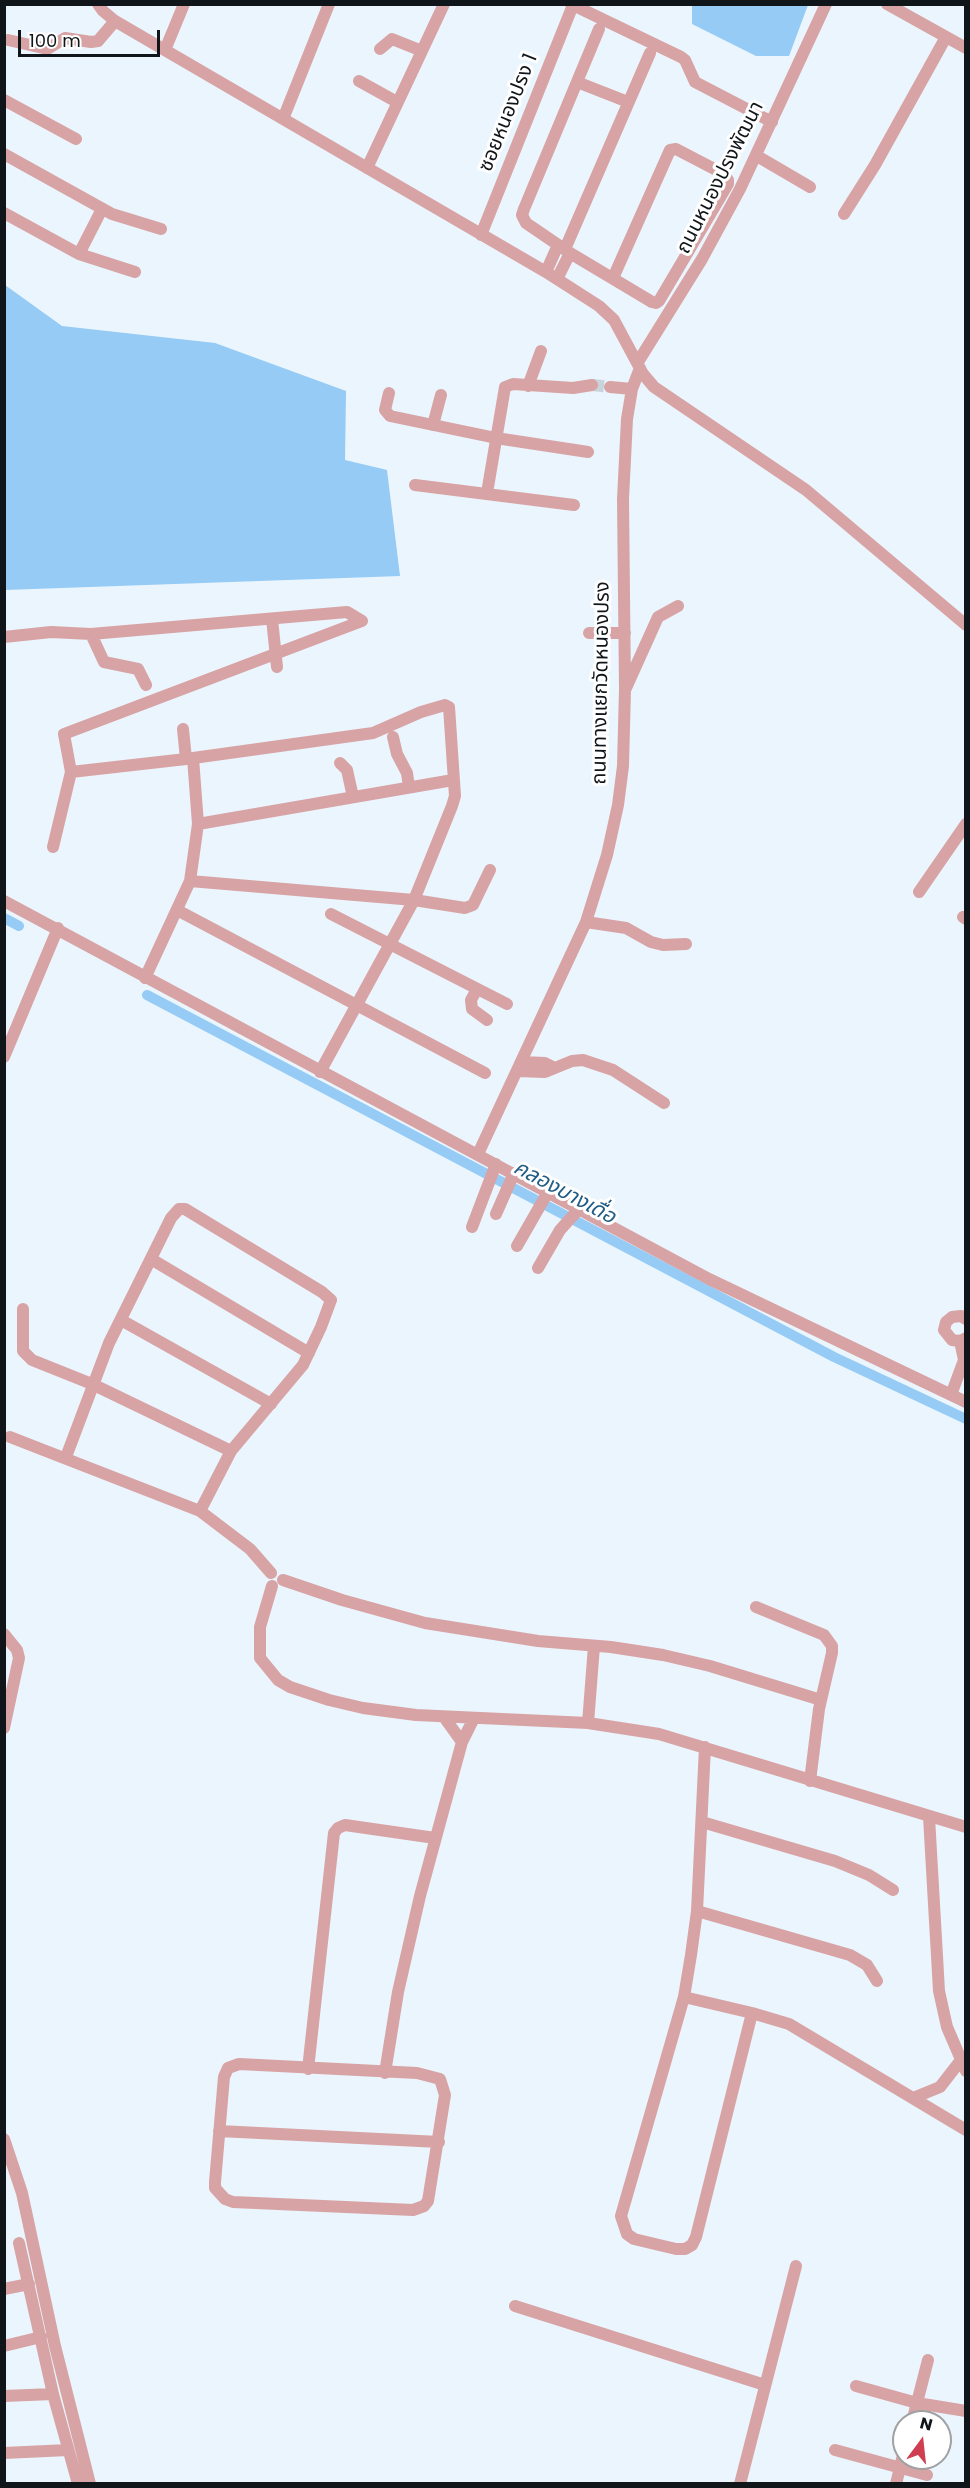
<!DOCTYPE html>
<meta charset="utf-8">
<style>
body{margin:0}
#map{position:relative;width:970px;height:2488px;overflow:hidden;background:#eaf5fe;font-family:Poppins,sans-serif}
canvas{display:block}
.frame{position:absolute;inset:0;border:6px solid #101519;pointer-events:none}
.north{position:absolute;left:892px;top:2410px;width:60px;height:60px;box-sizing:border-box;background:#fff;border:2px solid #9fa1a3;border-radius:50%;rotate:15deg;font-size:16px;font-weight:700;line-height:24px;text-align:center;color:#101519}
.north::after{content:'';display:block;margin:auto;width:21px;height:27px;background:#cf3f51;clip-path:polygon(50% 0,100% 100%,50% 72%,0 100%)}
.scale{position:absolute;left:18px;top:30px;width:142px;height:27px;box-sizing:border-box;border:3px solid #101519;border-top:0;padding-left:8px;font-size:18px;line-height:21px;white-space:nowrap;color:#101519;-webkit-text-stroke:4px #fff;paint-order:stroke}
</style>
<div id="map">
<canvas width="970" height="2488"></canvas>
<div class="frame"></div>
<div class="north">N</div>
<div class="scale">100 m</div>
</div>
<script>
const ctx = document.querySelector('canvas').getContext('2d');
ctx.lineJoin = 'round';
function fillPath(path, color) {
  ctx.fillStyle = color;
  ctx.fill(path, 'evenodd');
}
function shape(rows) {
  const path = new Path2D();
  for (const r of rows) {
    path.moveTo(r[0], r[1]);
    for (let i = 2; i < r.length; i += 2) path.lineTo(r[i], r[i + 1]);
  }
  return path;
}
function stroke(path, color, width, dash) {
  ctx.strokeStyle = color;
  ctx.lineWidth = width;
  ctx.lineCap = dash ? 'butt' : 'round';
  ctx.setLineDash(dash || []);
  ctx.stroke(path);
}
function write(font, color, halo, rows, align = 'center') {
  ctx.font = font + ' Poppins,"Noto Sans Thai",sans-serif';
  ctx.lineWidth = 6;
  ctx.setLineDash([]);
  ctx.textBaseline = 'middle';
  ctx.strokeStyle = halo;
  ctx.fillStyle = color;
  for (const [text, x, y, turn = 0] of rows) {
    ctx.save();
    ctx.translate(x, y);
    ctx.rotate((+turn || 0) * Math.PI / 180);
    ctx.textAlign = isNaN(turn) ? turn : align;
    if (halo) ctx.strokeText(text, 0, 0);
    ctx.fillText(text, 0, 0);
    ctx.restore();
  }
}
const water = shape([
 [692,5,692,4,808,5,789,56,756,56,692,24],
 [5,285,62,326,215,343,346,391,345,460,387,470,400,576,5,590]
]);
const canal = shape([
 [4,918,19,926],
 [147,995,834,1357,966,1419]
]);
const minorTunnel = shape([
 [592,385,610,387]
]);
const minor = shape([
 [98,4,103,11,115,21,546,272,599,306,614,320,643,374,654,387,806,490,966,625],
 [571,4,681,57,685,60,695,82,772,122],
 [887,4,966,48],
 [599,29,524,209,522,215,526,223,570,253,652,302,656,303,659,301,728,184,728,180,724,174,676,149,670,150,613,278],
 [8,40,43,48,49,48,65,38,91,42,98,41,115,21],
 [380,49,392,39,422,51],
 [165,50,184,4],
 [359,81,397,102],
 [577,82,628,102],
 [4,100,76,139],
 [283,119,329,4],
 [4,154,112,214,161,229],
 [757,156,810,187],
 [367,168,444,4],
 [4,213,79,254,135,272],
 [844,214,875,165,946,37],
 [481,235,573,5],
 [565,249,650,53],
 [79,254,102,209],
 [546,272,558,245],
 [557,279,570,253],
 [638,362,702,259,740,189,826,4],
 [528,386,541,351],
 [610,387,632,389],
 [389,393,385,410,390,416,496,438,588,452],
 [433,425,441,395],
 [415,485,574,505],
 [487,493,505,387,513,384,573,388,592,385],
 [272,619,277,667],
 [589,633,625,633],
 [91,634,104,662,138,669,146,685],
 [4,637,51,632,91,634,347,612,362,621,64,734,71,772,53,847],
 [626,688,658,617,678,606],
 [183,729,186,759],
 [393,737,397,754,407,773,409,787],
 [340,763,347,770,353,797],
 [71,772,186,759,373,733,421,712,445,705,449,707,455,796,452,806,414,900,320,1072],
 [198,824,453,780],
 [190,881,414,900,465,908,473,905,490,870],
 [919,892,966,824],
 [4,901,709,1279,966,1402],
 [177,910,485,1073],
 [331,914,507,1004],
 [963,917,966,919],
 [586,922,626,928,651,942,663,945,686,944],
 [145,978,190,881,198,824,193,758],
 [477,989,471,1000,472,1009,487,1020],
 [4,1057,58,928],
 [522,1062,545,1063,553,1067],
 [517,1071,545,1072,572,1061,583,1060,613,1070,664,1103],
 [478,1154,586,922,607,855,618,805,623,766,625,689,623,499,627,419,632,389,640,368],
 [496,1214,514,1173],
 [472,1227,496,1164],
 [517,1246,548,1192],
 [151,1259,309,1353],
 [538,1268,560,1230,579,1209],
 [23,1309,23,1351,32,1360,92,1384,231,1451],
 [966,1319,961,1316,952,1317,946,1322,944,1330,952,1340,960,1341,966,1338],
 [121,1320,271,1404],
 [951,1395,964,1360,960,1341],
 [10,1437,200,1511,250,1549,271,1573],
 [66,1457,109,1343,171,1218,179,1209,185,1209,322,1292,331,1300,321,1327,303,1365,231,1451,200,1511],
 [283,1580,342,1600,425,1623,538,1641,611,1647,663,1655,710,1666,821,1700],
 [272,1586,260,1627,260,1658,278,1680,290,1687,329,1700,363,1708,416,1715,588,1723,659,1734,966,1827],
 [756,1607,824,1635,832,1646,832,1653,819,1709,810,1781],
 [4,1634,17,1650,19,1658,4,1728],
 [444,1717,462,1742],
 [588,1723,594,1646],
 [705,1747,697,1911,691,1955,684,1997,621,2216,627,2234,634,2239,676,2249,685,2249,692,2245,696,2237,752,2013],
 [929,1817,939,1991,947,2027,966,2071],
 [702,1822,835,1861,869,1875,893,1890],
 [697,1911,850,1955,867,1965,877,1981],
 [684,1997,752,2013,789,2024,966,2130],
 [239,2064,417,2073,440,2079,445,2095,428,2201,424,2206,413,2210,233,2202,225,2199,215,2188,215,2182,224,2077,228,2068,239,2064],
 [308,2069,334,1833,338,1828,345,1825,435,1838],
 [385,2073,398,1992,420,1896,462,1742,474,1718],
 [913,2098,940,2087,961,2060],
 [219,2131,439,2142],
 [4,2139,22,2193,55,2346,90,2484],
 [19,2243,53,2394],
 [4,2289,29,2284],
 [515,2306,765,2385],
 [4,2346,41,2337],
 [856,2386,917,2403,966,2411],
 [4,2396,53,2394,78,2484],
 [912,2422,928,2360],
 [835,2450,927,2475],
 [4,2453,68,2450],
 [740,2484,796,2266],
 [896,2484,904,2451]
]);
const streetNames = [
 ["ซอยหนองปรง 1",509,113,-68],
 ["ถนนหนองปรงพัฒนา",721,178,-63],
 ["ถนนทางแยกวัดหนองปรง",602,683,-89]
];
const waterNames = [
 ["คลองบางเดื่อ",564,1193,28]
];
fillPath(water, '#95cbf5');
stroke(canal, '#95cbf5', 10);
stroke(minorTunnel, '#c9d3dc', 12, [12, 6]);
stroke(minor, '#d8a3a4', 12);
write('20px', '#101519', '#fff', streetNames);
write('italic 21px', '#225d85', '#fff', waterNames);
</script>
